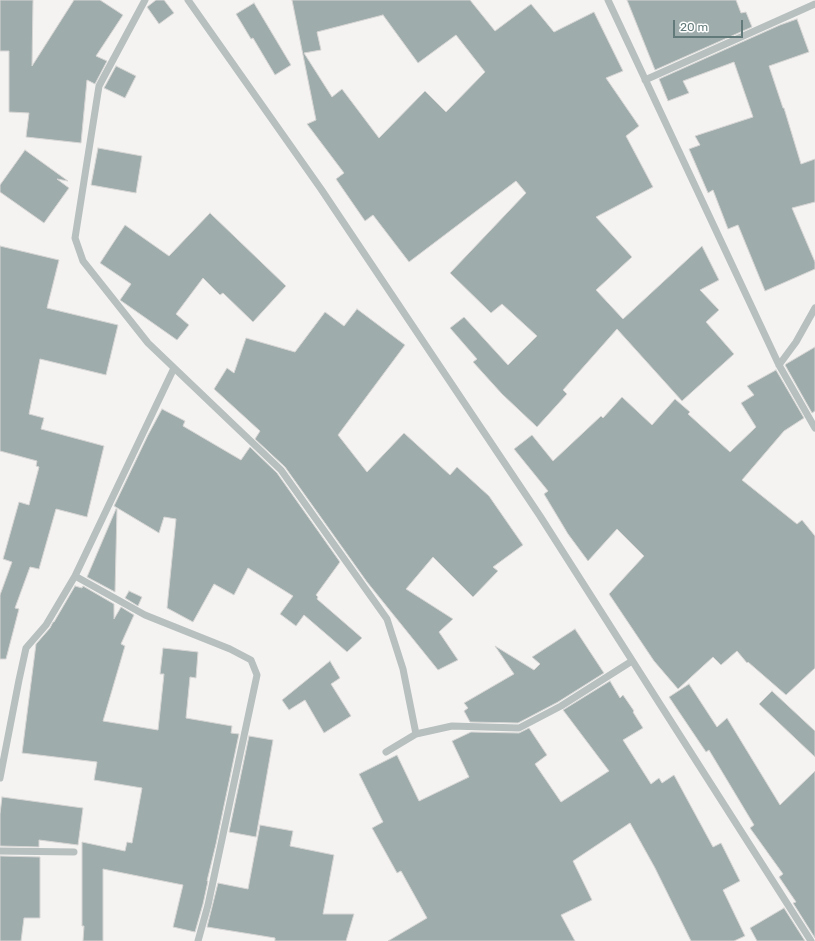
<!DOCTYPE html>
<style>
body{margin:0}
#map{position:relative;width:815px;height:941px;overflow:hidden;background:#f4f3f1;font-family:Rubik,sans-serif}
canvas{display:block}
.scale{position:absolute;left:673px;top:20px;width:70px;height:18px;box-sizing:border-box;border:2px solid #627a7a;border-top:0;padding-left:5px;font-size:12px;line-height:14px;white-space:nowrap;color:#627a7a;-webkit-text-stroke:3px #fff;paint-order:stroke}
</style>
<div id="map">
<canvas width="815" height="941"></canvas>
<div class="scale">20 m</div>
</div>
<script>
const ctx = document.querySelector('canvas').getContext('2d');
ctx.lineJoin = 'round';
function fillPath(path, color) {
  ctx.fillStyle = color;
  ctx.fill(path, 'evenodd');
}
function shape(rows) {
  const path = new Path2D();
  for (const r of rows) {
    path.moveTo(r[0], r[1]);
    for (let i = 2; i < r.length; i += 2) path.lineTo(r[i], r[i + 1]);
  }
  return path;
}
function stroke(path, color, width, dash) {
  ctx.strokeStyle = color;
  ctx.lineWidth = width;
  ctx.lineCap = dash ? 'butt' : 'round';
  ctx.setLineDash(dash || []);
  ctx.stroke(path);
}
const building = shape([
 [0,0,33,0,32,66,74,0,100,0,123,15,96,56,107,61,95,84,87,80,81,143,26,137,29,113,9,112,9,51,0,51,0,0],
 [156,0,164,0,174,13,159,24,147,7,156,0],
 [292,0,470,0,495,31,531,4,554,32,594,12,623,71,606,78,639,126,626,136,653,187,596,217,632,257,596,290,623,319,702,246,719,280,700,290,719,310,706,322,734,354,682,401,617,329,563,390,567,394,537,427,502,394,473,362,477,359,450,328,464,317,508,365,537,336,502,304,491,313,450,273,526,193,516,181,409,262,373,215,365,221,336,179,344,173,307,124,316,120,292,0],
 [383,15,418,63,456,35,485,72,446,112,425,91,379,138,342,89,332,97,304,53,321,50,317,32,383,15],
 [627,0,736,0,741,13,746,12,752,27,655,70,627,0],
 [254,3,291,65,275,75,253,38,251,39,236,14,254,3],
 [797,19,809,52,769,66,783,108,784,108,801,164,815,159,815,202,792,208,815,262,815,269,765,291,738,225,728,229,713,190,708,193,689,149,700,145,695,136,753,117,734,62,683,81,689,93,668,101,659,79,780,25,797,19],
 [116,66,136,76,125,98,104,88,116,66],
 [98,148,142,156,136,193,91,185,98,148],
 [25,150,68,181,57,179,69,188,44,223,0,192,0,185,25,150],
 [210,213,286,286,253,322,223,293,220,295,203,278,176,314,189,325,177,340,120,300,131,284,100,263,125,225,169,256,210,213],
 [0,246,59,260,47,308,118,325,106,375,40,359,29,414,44,418,41,429,104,446,87,517,56,509,39,569,30,567,15,608,19,609,6,659,0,659,0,595,12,562,3,559,19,502,29,505,39,467,36,466,37,461,0,451,0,246],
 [357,309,405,345,338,435,367,472,404,433,450,475,457,467,489,496,523,545,493,567,498,571,473,597,433,557,406,589,453,619,439,632,458,660,438,670,367,582,285,467,255,439,260,431,214,389,227,368,234,373,246,338,295,352,325,312,344,326,357,309],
 [815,347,815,411,812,413,785,365,786,364,815,347],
 [776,370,804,418,784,431,742,480,797,524,802,520,815,536,815,668,786,695,748,662,747,663,737,651,721,665,713,657,678,689,654,661,609,594,644,556,617,529,588,561,568,534,544,494,548,491,514,449,532,435,553,461,601,416,603,418,622,397,652,425,675,399,690,412,688,414,730,452,756,427,741,403,754,395,747,386,776,370],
 [162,409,185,421,183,426,241,460,250,447,277,473,340,562,316,595,318,597,317,599,362,638,347,652,304,615,296,626,280,614,293,596,248,568,234,595,214,584,193,622,167,608,176,519,164,517,159,533,114,506,148,435,162,409],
 [116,509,117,509,115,592,87,577,116,509],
 [75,586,82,588,83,586,114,604,114,619,121,607,134,615,121,644,125,646,103,721,158,730,164,674,160,674,163,648,198,652,196,678,190,677,186,718,232,726,231,733,239,734,216,844,207,881,208,881,203,904,195,932,173,927,183,885,103,869,103,941,83,941,84,926,82,926,82,842,125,851,127,842,132,843,142,788,94,780,97,762,22,753,36,644,50,628,53,622,54,622,75,586],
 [129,591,142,597,138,606,125,598,129,591],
 [575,629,604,673,558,702,518,723,470,722,464,711,468,708,464,703,514,674,495,646,534,670,540,664,532,657,575,629],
 [330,661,340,678,331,684,351,716,324,733,305,700,289,710,282,700,330,661],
 [610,681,620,698,623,695,634,711,633,712,643,728,623,740,651,784,659,778,662,783,674,775,713,847,721,843,740,881,723,890,745,936,734,941,691,941,655,868,630,823,573,861,592,900,561,915,575,941,388,941,427,918,401,871,397,873,372,828,383,822,359,774,397,755,419,801,469,777,452,741,471,732,519,733,529,728,547,755,535,764,561,802,609,771,563,710,610,681],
 [689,684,717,727,727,718,780,805,815,771,815,938,793,903,796,902,779,877,783,874,750,828,754,825,709,750,706,752,669,697,689,684],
 [772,691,815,731,815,757,759,704,772,691],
 [249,736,273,740,256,837,229,832,249,736],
 [2,797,83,808,78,845,39,840,39,847,0,846,0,814,2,797],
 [260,825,293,831,290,846,334,855,323,914,354,914,346,941,275,941,275,938,207,927,218,883,248,889,260,825],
 [0,856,40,857,40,918,24,918,21,941,0,941,0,856],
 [784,908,805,941,757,941,750,928,784,908]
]);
const minor = shape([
 [145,0,99,86,75,238,83,261,148,343,281,470,387,619,403,669,416,734],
 [188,0,321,189,540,516,811,941],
 [608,0,779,365,815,428],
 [645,80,815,4],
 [779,365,796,342,815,308],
 [75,576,145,615,230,649,251,660,257,675,208,905,198,941],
 [386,752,416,734,452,726,519,728,561,706,632,661],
 [0,778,19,680,26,648,46,625,75,576,174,368],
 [0,851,74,852]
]);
fillPath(building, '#9facac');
stroke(building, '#d6d5d4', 1);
stroke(minor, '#b7bfbf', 7);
</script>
